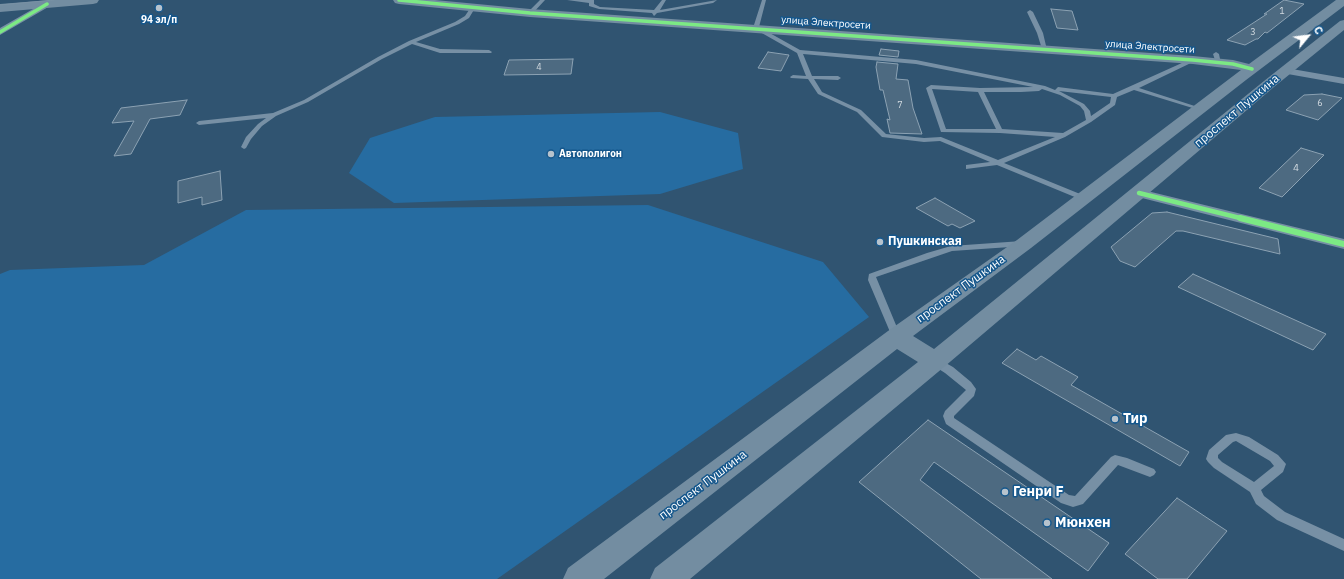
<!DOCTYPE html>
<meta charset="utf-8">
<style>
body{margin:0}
#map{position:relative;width:1344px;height:579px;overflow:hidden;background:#305471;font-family:"IBM Plex Sans",sans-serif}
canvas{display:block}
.north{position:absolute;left:1288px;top:16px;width:40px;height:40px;-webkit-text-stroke:3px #15578c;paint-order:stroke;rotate:61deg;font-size:11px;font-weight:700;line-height:16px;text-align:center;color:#fff}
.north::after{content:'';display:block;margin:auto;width:14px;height:18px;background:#fff;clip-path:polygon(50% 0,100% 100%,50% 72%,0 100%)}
</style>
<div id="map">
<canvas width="1344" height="579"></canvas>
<div class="north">С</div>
</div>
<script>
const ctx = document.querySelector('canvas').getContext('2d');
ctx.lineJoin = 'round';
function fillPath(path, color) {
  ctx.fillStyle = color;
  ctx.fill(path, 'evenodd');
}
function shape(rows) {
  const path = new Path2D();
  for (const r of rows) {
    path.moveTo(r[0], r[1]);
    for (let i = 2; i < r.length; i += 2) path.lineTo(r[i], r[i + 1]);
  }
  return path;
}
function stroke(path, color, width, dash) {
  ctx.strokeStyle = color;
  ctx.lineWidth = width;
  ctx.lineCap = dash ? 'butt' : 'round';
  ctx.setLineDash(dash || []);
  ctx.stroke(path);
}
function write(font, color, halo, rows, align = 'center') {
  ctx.font = font + ' "IBM Plex Sans",sans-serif';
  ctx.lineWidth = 3;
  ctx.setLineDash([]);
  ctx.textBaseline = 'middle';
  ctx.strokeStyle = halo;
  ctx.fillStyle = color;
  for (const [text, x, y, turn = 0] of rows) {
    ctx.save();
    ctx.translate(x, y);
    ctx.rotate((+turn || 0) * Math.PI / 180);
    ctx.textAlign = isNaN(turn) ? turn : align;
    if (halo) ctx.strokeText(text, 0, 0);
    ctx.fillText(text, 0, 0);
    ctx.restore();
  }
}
const green = shape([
 [660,112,738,133,743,169,660,194,394,203,349,173,370,138,435,117],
 [648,205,823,262,869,317,497,579,0,579,0,274,10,270,144,265,246,210]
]);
const building = shape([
 [1284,0,1304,4,1267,33,1265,32,1258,39,1256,39,1245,45,1227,40,1267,14,1264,14,1284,0],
 [1051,9,1072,11,1078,30,1057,28,1051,9],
 [881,49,899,51,898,57,879,55,881,49],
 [768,52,789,55,781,71,758,68,768,52],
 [573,59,571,74,504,75,509,60,573,59],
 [877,62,898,64,896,79,908,80,913,108,922,134,890,133,887,119,890,120,883,90,880,90,876,67,877,62],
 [1322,94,1342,98,1318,120,1286,110,1304,95,1322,94],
 [187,100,180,115,150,119,131,154,114,156,134,121,112,123,121,108,187,100],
 [1301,148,1324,155,1282,197,1259,188,1301,148],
 [220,171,222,200,202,205,202,197,178,203,178,181,220,171],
 [935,198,975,221,960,228,952,224,948,226,916,208,935,198],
 [1167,212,1278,239,1280,254,1183,231,1176,231,1135,267,1120,261,1111,247,1152,213,1167,212],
 [1193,274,1326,334,1313,350,1178,287,1193,274],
 [1017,349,1036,360,1041,356,1078,377,1071,385,1189,452,1180,466,1002,363,1017,349],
 [928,420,1109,543,1088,571,934,462,920,480,1052,579,981,579,859,482,928,420],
 [1177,498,1227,531,1187,579,1158,579,1125,554,1177,498]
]);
const lane = shape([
 [540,0,545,0,532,14,528,14,528,12,540,0],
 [567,0,594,0,594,4,600,7,654,10,662,0,666,0,660,10,717,0,713,3,657,13,654,16,652,13,599,9,589,6,589,3,567,0],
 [762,0,766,0,759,27,800,50,916,60,1045,86,1055,90,1058,87,1113,94,1193,58,1196,60,1195,61,1139,88,1204,109,1199,110,1134,90,1117,97,1115,105,1091,122,1065,137,1004,163,1085,196,1086,198,1085,200,1082,200,997,165,966,169,966,165,990,162,940,141,924,142,882,137,857,112,818,94,808,79,791,78,790,77,793,75,806,76,797,53,753,28,762,0],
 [803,54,916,64,1033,87,980,88,931,85,926,88,941,132,1000,133,1055,137,998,160,941,137,924,138,886,134,861,110,822,92,814,79,838,80,841,78,838,76,812,76,803,54],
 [932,89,978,92,996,129,946,129,932,89],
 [1042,89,1060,95,1080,106,1084,111,1086,120,1063,133,1002,129,984,92,1021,92,1039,91,1042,89],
 [1059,91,1111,97,1110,103,1091,116,1090,111,1084,104,1059,91],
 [471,7,475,8,469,18,459,24,416,42,440,49,489,50,492,52,491,53,440,53,412,44,382,59,308,102,276,116,262,126,251,139,246,148,244,149,241,147,246,137,258,124,266,118,199,125,196,123,199,121,273,113,304,100,378,57,409,41,455,22,465,16,471,7],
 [1030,10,1033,12,1043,33,1047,50,1042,49,1037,33,1027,12,1030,10],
 [1216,52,1219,54,1221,64,1216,63,1213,54,1216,52],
 [1022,241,1025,242,1026,244,1025,246,952,251,876,277,901,337,899,339,893,339,868,280,869,274,927,253,951,246,1022,241],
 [935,357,953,367,971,382,976,389,974,396,954,416,954,418,1069,495,1075,496,1111,457,1115,455,1127,458,1154,469,1156,472,1154,475,1150,477,1118,465,1083,504,1073,507,1061,503,946,424,943,416,945,411,966,390,945,373,931,364,930,361,931,358,935,357],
 [1236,433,1249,437,1278,455,1286,464,1283,472,1261,490,1264,496,1285,512,1344,539,1344,551,1277,520,1256,504,1250,492,1214,468,1208,462,1206,459,1209,450,1226,435,1236,433],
 [1236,441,1270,461,1274,466,1254,482,1222,462,1218,458,1218,455,1233,442,1236,441]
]);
const street = shape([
 [47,1,50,2,52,4,50,6,0,35,0,28,47,1],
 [1286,68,1344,78,1344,84,1282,73,1280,71,1282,69,1286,68],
 [1139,189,1344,239,1344,249,1134,196,1132,193,1134,190,1139,189]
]);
const secondary = shape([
 [51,0,99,0,97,3,93,4,0,12,0,4,51,0],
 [393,0,435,0,530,9,1193,56,1233,60,1249,64,1336,0,1344,0,1344,6,1246,80,1031,248,913,336,934,349,1264,81,1340,21,1344,20,1344,30,1274,87,944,367,690,579,650,579,655,568,918,362,897,349,604,579,563,579,568,568,888,331,1017,240,1241,70,1193,64,530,17,399,4,395,3,393,0]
]);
const tram = shape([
 [0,5,54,0]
]);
const cyclewayFar2 = shape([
 [399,0,530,13,1193,60,1233,64,1252,69],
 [0,32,47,4]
]);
const cyclewayFar1 = shape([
 [1139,193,1244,219]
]);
const cycleway = shape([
 [1240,218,1344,244]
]);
const markers = [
 [159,8,4,"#b7c3cd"],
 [551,154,4,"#b7c3cd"],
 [880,242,4,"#b7c3cd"],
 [1115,419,4,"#b7c3cd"],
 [1005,492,4,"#b7c3cd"],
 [1047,523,4,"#b7c3cd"]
];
const farNumbernames = [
 ["1",1282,11],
 ["3",1253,32],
 ["4",539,67],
 ["6",1320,103],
 ["7",900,105]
];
const farPoinames = [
 ["94 эл/п",159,20],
 ["Автополигон",559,154,"left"]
];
const farStreetnames = [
 ["улица Электросети",826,23,4],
 ["улица Электросети",1150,47,4]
];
const numberNames = [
 ["4",1296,168]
];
const streetNames = [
 ["проспект Пушкина",1237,111,-40],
 ["проспект Пушкина",961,289,-36],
 ["проспект Пушкина",703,485,-37]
];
const poiNames = [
 ["Пушкинская",888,242]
];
const nearPoinames = [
 ["Тир",1123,419],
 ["Генри F",1013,492],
 ["Мюнхен",1055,523]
];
fillPath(green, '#266ca1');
fillPath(building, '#4d6a81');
stroke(building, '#8ca2b3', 1);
fillPath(lane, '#7790a5');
fillPath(street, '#7790a5');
fillPath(secondary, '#738da1');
stroke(tram, '#7991a4', 1);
stroke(cyclewayFar2, '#7ce984', 3.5);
stroke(cyclewayFar1, '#7ce984', 4.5);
stroke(cycleway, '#7ce984', 6);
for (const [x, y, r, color] of markers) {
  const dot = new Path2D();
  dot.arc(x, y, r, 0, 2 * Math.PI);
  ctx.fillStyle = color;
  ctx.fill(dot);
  stroke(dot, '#15578c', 1.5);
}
write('9px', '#d2dae0', null, farNumbernames);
write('bold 10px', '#fff', '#15578c', farPoinames);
write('10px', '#fff', '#15578c', farStreetnames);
write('10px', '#d2dae0', null, numberNames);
write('12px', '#fff', '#15578c', streetNames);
write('bold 12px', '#fff', '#15578c', poiNames, 'left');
write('bold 14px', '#fff', '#15578c', nearPoinames, 'left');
</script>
